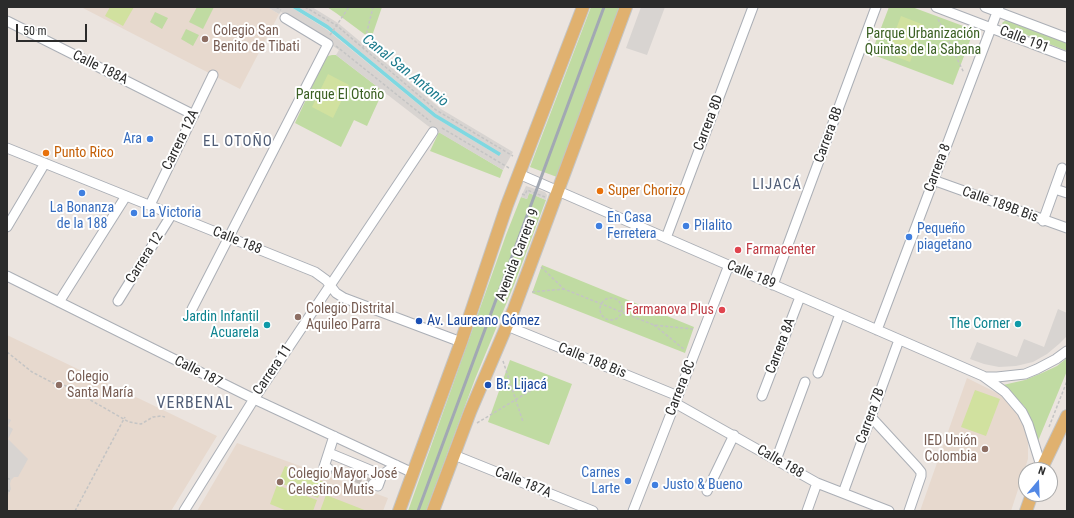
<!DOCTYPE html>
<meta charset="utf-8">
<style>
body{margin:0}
#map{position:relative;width:1074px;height:518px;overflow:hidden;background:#ebe4df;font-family:"Roboto Condensed",sans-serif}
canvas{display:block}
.frame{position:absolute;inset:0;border:8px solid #2b2b2b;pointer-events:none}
.north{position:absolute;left:1018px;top:462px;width:40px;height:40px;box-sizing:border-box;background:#fff;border:1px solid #aaa;border-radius:50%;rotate:19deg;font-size:11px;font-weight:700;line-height:16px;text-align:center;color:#2b2b2b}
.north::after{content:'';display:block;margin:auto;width:14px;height:18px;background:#5288e5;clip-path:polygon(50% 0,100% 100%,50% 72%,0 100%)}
.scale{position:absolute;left:16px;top:24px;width:71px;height:18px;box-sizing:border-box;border:2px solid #2b2b2b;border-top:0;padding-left:5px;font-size:12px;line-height:14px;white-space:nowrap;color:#2b2b2b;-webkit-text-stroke:3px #fff;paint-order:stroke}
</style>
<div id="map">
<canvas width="1074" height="518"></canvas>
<div class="frame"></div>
<div class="north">N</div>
<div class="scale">50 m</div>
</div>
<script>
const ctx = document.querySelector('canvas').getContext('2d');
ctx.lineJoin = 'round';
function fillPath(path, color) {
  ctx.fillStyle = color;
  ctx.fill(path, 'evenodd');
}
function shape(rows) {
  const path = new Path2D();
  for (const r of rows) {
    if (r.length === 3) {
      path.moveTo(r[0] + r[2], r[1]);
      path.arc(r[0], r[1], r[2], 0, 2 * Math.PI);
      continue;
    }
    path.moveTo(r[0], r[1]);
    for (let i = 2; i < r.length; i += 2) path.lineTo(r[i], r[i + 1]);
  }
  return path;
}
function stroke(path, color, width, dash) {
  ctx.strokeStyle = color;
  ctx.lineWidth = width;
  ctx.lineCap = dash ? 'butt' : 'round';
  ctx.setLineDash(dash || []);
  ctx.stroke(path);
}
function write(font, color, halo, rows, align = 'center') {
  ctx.font = font + ' "Roboto Condensed",sans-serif';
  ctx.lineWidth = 4;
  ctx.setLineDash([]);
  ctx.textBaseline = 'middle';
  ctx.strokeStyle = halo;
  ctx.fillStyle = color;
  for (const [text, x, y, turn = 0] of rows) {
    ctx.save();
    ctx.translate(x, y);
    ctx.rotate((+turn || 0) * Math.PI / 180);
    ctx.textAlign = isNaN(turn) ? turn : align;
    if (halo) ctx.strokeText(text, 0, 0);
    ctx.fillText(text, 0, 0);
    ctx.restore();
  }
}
const education = shape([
 [81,7,267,7,279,14,240,89],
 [7,335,217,436,171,511,7,511],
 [967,378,1001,395,1014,409,1022,422,1028,440,1028,459,1011,511,920,511],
 [237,443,388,498,383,511,197,511]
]);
const green = shape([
 [197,7,214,7,203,29,189,22],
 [327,7,382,7,371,39,336,13],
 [591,7,620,7,557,177,530,167],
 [889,7,912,7,974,30,953,85,871,54],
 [155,12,168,18,162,29,150,22],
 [1006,20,1067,42,1067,51,1004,26,1002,23],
 [186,29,199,35,193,46,181,39],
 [332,55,336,55,383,91,367,126,354,120,341,147,295,123,324,61,328,56],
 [439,132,503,170,500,178,430,151],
 [529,193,546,200,514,285,475,379,426,511,408,511,506,235,521,197,527,199],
 [542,265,694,327,685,353,532,293],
 [1067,358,1067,371,1038,441,1032,422,1024,406,1003,385,1025,380,1042,373,1057,366],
 [510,360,572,384,549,445,488,422]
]);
const pitch = shape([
 [110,7,134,7,123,26,105,16],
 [901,16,924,25,910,62,887,53],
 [328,74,349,85,333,118,312,107],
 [975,390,1000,399,986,436,961,427],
 [285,466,324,482,318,498,278,482],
 [277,485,317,500,313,511,287,511,270,504],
 [326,495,367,511,320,511]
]);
const plaza = shape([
 [267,7,291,7,326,29,434,117,499,156,436,114,328,25,298,7,312,7,338,23,441,109,513,152,503,170,428,126,336,55,339,50,281,12,279,14],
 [641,7,665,7,647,55,626,48],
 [526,186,545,192,547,195,546,200,529,193,527,199,521,197],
 [1058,309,1067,313,1067,336,1059,344,1047,354,1033,362,1016,366,999,367,984,364,970,359,977,342,1017,357,1024,339,1044,347],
 [7,418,11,420,8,426,13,429,8,439,28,459,18,477,14,477,11,480,10,484,11,489,7,496]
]);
const water = shape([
 [291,7,298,7,328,25,436,114,501,153,499,156,434,117,327,29]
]);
const minorTunnel = shape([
 [328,468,373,484]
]);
const path = shape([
 [276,7,281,10],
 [305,7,336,25,436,110,513,156],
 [938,19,964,73],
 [330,35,349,7],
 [336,46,431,122],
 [363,48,373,7],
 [442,128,509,168],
 [522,194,525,195,527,190,545,197],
 [541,267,564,289,654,325,693,329],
 [532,292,564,289],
 [611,309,11],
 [654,325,685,350],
 [7,352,32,372,55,384,57,381,129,422,141,424,153,417,161,416,165,417],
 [503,361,523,422],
 [477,423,535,388],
 [1049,427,1067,381],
 [7,478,11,480],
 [7,490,9,491,7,495],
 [75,511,125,417]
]);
const minor = shape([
 [936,7,1067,57],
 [985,7,1067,38],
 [7,21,194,115],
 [7,148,315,272,326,280,336,293,344,298,461,342],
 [519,174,983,376,1005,392,1022,412,1028,424,1042,469],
 [933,180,1067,228],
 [1055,189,1067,193],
 [150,205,213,75],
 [1043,221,1062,168],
 [7,227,45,163],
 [666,238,753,7],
 [7,276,254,399,413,473],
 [773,285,876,7],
 [118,301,172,214],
 [59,302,126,196],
 [192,309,328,44,285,18],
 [507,326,678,396],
 [877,330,999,7],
 [818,373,840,314],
 [985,377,997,377,1025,374,1037,369,1056,359,1067,351],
 [762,396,800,297],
 [675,403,817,483,889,511],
 [871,417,917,467,921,472,921,476,909,511],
 [329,453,382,475],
 [454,455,593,511],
 [776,460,805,382],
 [328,468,324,467,334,436],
 [373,484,378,486,382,475,396,465],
 [707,491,734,435],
 [843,493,899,340],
 [184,511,254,399,433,132],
 [633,511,729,265],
 [807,511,817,483]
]);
const major = shape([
 [1041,470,1067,416],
 [399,511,461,342,507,205,583,7],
 [433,511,470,412,514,309,626,7],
 [1026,511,1032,494]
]);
const rail = shape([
 [418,511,604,7]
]);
const markers = [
 [205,39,4,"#8d6e63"],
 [150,139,4,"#3f7fe0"],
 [46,153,4,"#e8710a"],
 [600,191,4,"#e8710a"],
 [82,193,4,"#3f7fe0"],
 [134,213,4,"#3f7fe0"],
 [599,226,4,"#3f7fe0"],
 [686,226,4,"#3f7fe0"],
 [909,237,4,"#3f7fe0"],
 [738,250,4,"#e0444e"],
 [722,310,4,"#e0444e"],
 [298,317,4,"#8d6e63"],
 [419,321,4,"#1a4fb4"],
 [1018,324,4,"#0f9aa8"],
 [267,325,4,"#0f9aa8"],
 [59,385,4,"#8d6e63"],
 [488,385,4,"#1a4fb4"],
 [985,449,4,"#8d6e63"],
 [628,481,4,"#3f7fe0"],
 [280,482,4,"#8d6e63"],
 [655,485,4,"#3f7fe0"]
];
const educationNames = [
 ["Colegio San",213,31],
 ["Benito de Tibati",213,47],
 ["Colegio Distrital",306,309],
 ["Aquileo Parra",306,325],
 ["Colegio",67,377],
 ["Santa María",67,393],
 ["IED Unión",977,441,"right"],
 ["Colombia",977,457,"right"],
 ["Colegio Mayor José",288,474],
 ["Celestino Mutis",288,490]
];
const parkNames = [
 ["Parque Urbanización",923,34],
 ["Quintas de la Sabana",923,50],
 ["Parque El Otoño",340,95]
];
const streetNames = [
 ["Calle 191",1024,40,21],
 ["Calle 188A",100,68,26],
 ["Carrera 8D",709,123,-69],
 ["Carrera 8B",829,135,-70],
 ["Carrera 12A",181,140,-64],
 ["Carrera 8",938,168,-69],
 ["Calle 189B Bis",1000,205,20],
 ["Calle 188",237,241,22],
 ["Avenida Carrera 9",518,255,-69],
 ["Carrera 12",145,258,-58],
 ["Calle 189",751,275,23],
 ["Carrera 8A",781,346,-69],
 ["Calle 188 Bis",592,361,22],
 ["Carrera 11",273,370,-56],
 ["Calle 187",198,372,27],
 ["Carrera 8C",681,388,-69],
 ["Carrera 7B",871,416,-70],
 ["Calle 188",780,462,30],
 ["Calle 187A",523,483,22]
];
const shopNames = [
 ["Ara",142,139,"right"],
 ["La Bonanza",82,208,"center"],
 ["de la 188",82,224,"center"],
 ["La Victoria",142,213],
 ["En Casa",607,218],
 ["Ferretera",607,234],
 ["Pilalito",694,226],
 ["Pequeño",917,229],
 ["piagetano",917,245],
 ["Carnes",620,473,"right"],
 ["Larte",620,489,"right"],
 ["Justo & Bueno",663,485]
];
const foodNames = [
 ["Punto Rico",54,153],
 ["Super Chorizo",608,191]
];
const healthNames = [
 ["Farmacenter",746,250],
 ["Farmanova Plus",714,310,"right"]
];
const cultureNames = [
 ["Jardin Infantil",259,317],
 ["Acuarela",259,333],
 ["The Corner",1010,324]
];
const transitNames = [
 ["Av. Laureano Gómez",427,321],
 ["Br. Lijacá",496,385]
];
const waterNames = [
 ["Canal San Antonio",405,71,39]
];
const neighbourhoodNames = [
 ["EL OTOÑO",238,142],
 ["LIJACÁ",777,185]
];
const quarterNames = [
 ["VERBENAL",195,404]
];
fillPath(education, '#e7d9ce');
fillPath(green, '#c0dba2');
fillPath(pitch, '#d1e19f');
fillPath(plaza, '#d8d4d1');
fillPath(water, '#7fd8e1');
stroke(minorTunnel, '#c5bfbb', 9, [9, 4.5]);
stroke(minor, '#abafb6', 11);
stroke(major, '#c4c4c4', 14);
stroke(path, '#c4c4c4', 1.5, [3, 2]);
stroke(minor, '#fff', 9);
stroke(major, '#e0b16f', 12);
stroke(rail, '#a2a8b3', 3);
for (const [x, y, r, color] of markers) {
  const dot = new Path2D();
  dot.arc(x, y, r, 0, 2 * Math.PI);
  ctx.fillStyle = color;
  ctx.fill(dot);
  stroke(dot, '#fff', 1.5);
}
write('14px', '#785e54', '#fff', educationNames, 'left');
write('14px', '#3b6023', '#fff', parkNames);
write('14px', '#2b2b2b', '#fff', streetNames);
write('14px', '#366cbe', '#fff', shopNames, 'left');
write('14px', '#c56008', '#fff', foodNames, 'left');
write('14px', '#be3a42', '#fff', healthNames, 'left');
write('14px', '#0d838f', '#fff', cultureNames, 'right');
write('14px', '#164399', '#fff', transitNames, 'left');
write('italic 15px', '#1d7b8d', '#fff', waterNames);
ctx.letterSpacing = '1px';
write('15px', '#515e77', '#fff', neighbourhoodNames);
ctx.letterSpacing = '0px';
ctx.letterSpacing = '1px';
write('16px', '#515e77', '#fff', quarterNames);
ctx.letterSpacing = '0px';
</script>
